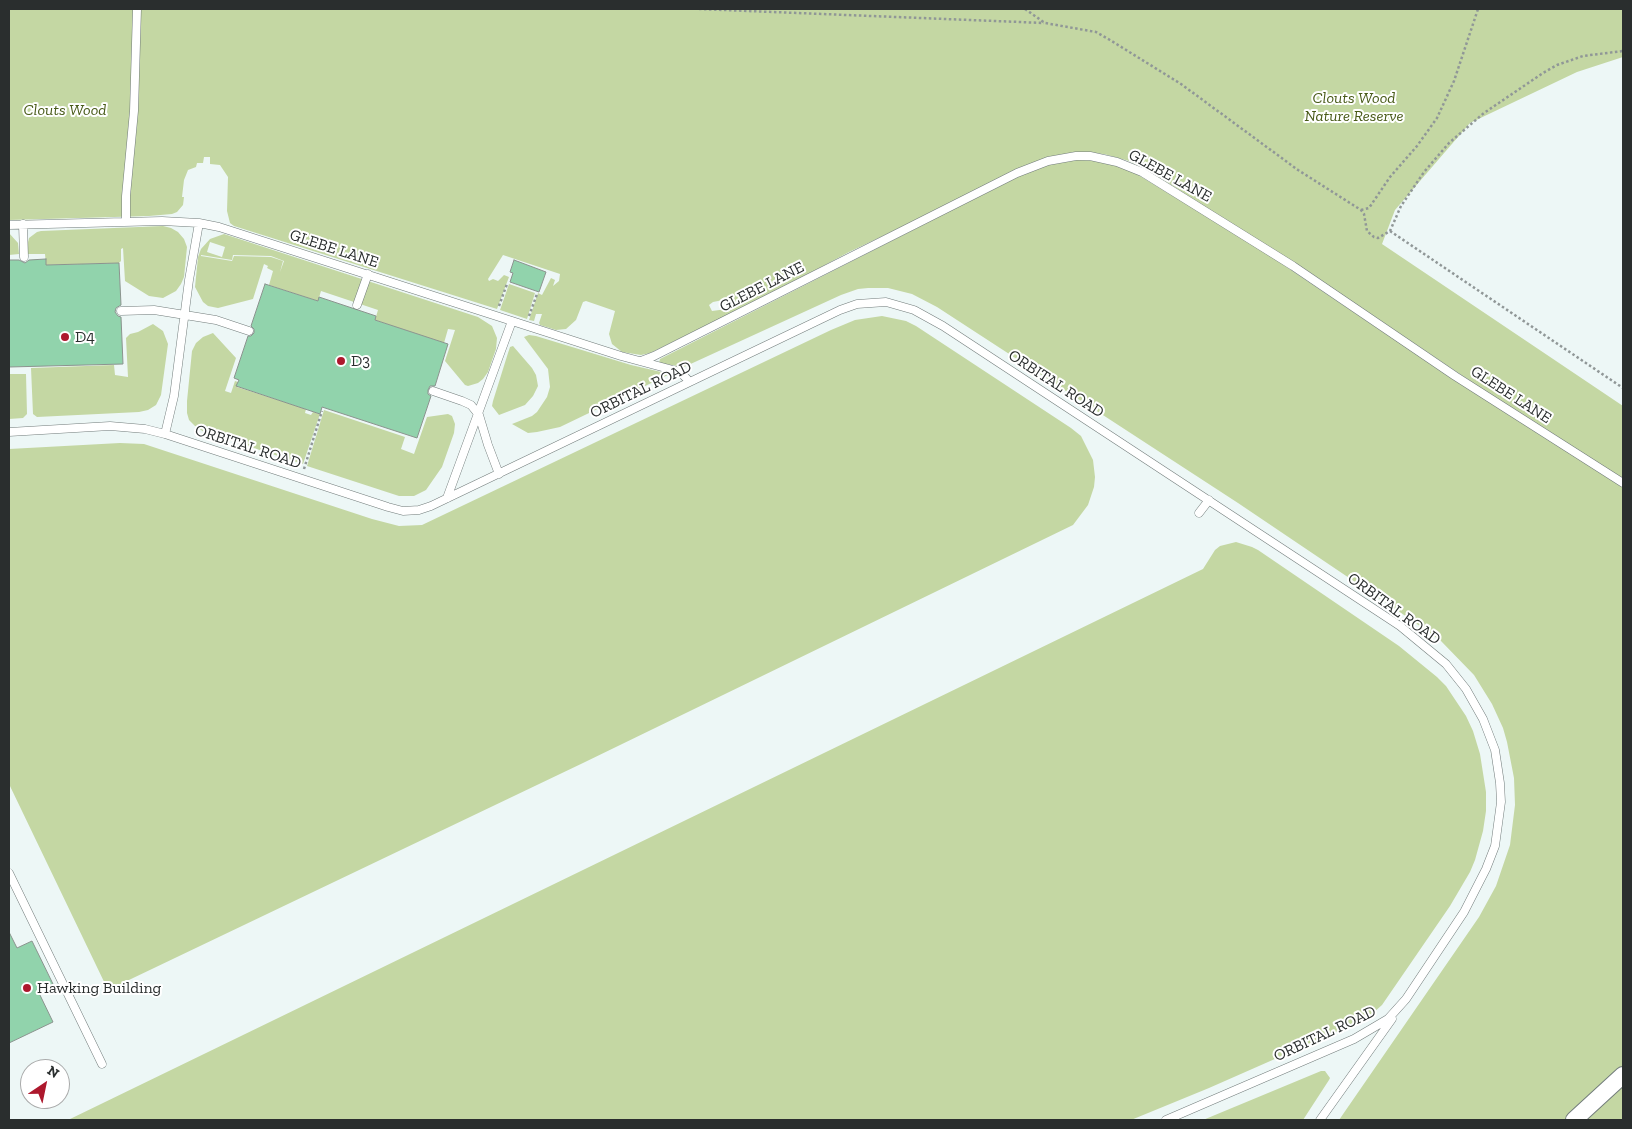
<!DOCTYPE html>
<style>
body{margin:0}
#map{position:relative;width:1632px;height:1129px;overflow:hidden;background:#edf7f6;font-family:"Zilla Slab",serif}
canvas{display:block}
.frame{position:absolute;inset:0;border:10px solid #2a2e2e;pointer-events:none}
.north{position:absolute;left:20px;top:1059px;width:50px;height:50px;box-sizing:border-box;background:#fff;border:1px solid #aaabab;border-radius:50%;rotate:34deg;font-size:14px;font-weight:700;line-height:20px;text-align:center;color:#2a2e2e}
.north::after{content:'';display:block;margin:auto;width:18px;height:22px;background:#ad182d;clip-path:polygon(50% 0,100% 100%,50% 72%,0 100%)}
</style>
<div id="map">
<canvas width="1632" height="1129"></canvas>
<div class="frame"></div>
<div class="north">N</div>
</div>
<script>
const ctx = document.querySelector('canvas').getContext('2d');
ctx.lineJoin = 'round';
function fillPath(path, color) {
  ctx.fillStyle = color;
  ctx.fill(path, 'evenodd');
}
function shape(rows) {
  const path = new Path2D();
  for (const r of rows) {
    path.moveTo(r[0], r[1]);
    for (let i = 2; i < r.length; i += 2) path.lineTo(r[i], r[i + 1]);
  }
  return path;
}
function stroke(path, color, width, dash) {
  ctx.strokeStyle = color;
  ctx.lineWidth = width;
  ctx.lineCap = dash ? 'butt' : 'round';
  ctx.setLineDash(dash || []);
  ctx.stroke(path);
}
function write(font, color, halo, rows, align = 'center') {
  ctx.font = font + ' "Zilla Slab",serif';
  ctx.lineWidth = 4;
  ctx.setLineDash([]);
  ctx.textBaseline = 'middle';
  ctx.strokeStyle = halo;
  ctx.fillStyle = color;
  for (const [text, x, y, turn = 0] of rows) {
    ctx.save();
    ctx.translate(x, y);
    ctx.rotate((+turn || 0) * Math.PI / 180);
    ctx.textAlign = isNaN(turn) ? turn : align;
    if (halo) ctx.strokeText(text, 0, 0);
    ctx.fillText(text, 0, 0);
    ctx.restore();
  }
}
const green = shape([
 [9,9,1623,9,1623,57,1577,72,1470,123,1395,210,1382,244,1623,406,1623,479,1500,401,1372,315,1156,175,1129,161,1104,154,1075,152,1047,158,849,252,762,299,650,353,641,355,622,352,612,344,609,334,615,311,586,301,583,302,576,320,566,329,556,330,540,325,539,323,542,314,536,314,534,321,529,320,538,293,542,295,551,278,555,280,553,286,559,281,560,274,503,255,488,279,489,281,493,279,498,281,504,275,509,277,497,309,234,226,230,223,227,211,228,177,220,165,210,164,210,157,204,157,203,163,197,163,196,167,188,170,184,180,182,197,184,197,183,205,177,212,172,214,149,216,9,220],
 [723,300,727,309,712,311,709,305,713,302],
 [1077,160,1104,161,1135,173,1257,247,1383,332,1623,487,1623,1120,1339,1120,1479,917,1496,886,1510,845,1515,805,1514,778,1507,742,1503,728,1492,704,1474,675,1441,641,1407,617,1238,503,937,307,912,294,888,288,868,288,858,289,841,295,684,367,659,363,660,359,1017,177,1047,165],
 [163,226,171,228,178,232,184,239,187,247,184,277,181,284,176,291,163,298,149,296,125,281,123,248,121,249,121,261,119,263,46,265,45,254,28,254,27,246,29,238,37,232,41,231],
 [9,233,18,243,19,254,9,255],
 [224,234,478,317,492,326,497,338,496,349,488,372,483,379,478,383,468,386,465,385,445,361,455,330,448,329,444,343,375,320,378,310,321,291,318,301,269,285,273,271,267,268,268,266,264,264,253,299,218,308,208,306,203,302,195,287,198,257,201,249,210,239],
 [210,242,225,247,222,257,207,252],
 [201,255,232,260,233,255,271,256,284,261,280,272,283,261,271,257,234,256,232,261,201,256],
 [509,284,535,293,527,319,500,310],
 [882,316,906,321,916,326,1071,428,1081,436,1093,460,1095,477,1094,487,1088,505,1073,525,583,763,108,990,9,784,9,449,120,443,144,444,372,519,399,526,422,525,831,330,855,320],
 [153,324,163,331,168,344,161,395,156,405,148,410,139,412,37,417,33,414,31,368,114,365,115,375,128,377,126,338,130,334,138,332],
 [213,333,236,358,225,391,231,393,235,381,238,382,237,387,306,409,305,413,311,415,313,412,320,414,303,464,204,432,195,426,189,420,187,413,187,401,192,351,196,343,203,337],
 [529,335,536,336,631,365,670,374,560,427,537,432,528,433,512,424,532,416,537,412,547,397,550,387,548,369,524,337],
 [513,346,532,368,536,375,538,386,533,396,525,405,499,415,492,406,493,401,508,353,510,347],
 [9,374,26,374,27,414,23,418,9,419],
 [324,410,405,437,401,449,414,454,427,417,448,414,452,416,455,424,454,433,442,467,426,490,414,496,399,496,307,466],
 [1236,542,1252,547,1258,550,1399,646,1437,677,1446,686,1466,716,1473,731,1480,754,1486,792,1486,811,1483,831,1475,860,1470,872,1450,906,1382,1005,1373,1013,1352,1025,1209,1088,1131,1120,68,1120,1203,569,1215,550,1220,546],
 [1321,1071,1325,1071,1330,1078,1329,1080,1303,1120,1203,1120]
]);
const building = shape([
 [46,259,46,265,119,263,121,305,116,308,115,312,118,316,121,317,123,364,9,367,9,260,19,260,25,263,29,260,46,259],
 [514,260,546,272,539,292,510,282,513,273,510,272,514,260],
 [265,284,318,301,319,297,376,316,375,320,448,344,435,386,430,386,428,390,428,394,431,396,417,438,322,407,320,414,236,386,239,380,234,378,248,336,251,336,254,333,254,329,251,326,265,284],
 [9,932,17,948,32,941,53,984,38,991,53,1022,9,1043,9,932]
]);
const path = shape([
 [699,9,1044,23],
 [1025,9,1045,23,1096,32,1110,40,1181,84,1298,170,1361,210,1364,214,1367,231,1374,237,1378,238,1390,231,1401,206,1424,172,1449,143,1484,113,1543,73,1557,65,1583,56,1623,51],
 [1361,210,1369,208,1390,177,1417,146,1437,118,1454,81,1478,9],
 [1390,231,1623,388],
 [499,306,507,284],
 [529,316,537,294],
 [304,469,322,411]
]);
const service = shape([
 [126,222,126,196,134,111,137,9],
 [23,224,24,257],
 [9,225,162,221,199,223,219,227,621,356,673,370,680,372,689,381],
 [357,305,368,274],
 [121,311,154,310,216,320,249,331],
 [641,361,654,356,1017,173,1048,161,1076,156,1090,156,1117,162,1142,172,1293,266,1455,376,1623,483],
 [433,391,462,401,471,405,479,415,488,445,499,474],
 [9,432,110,426,145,429,165,434,388,507,403,511,419,510,431,506,840,310,857,304,886,302,914,310,943,326,1400,626,1446,664,1466,689,1483,719,1495,750,1500,783,1501,802,1495,846,1486,869,1464,912,1406,999,1388,1019,1354,1039,1166,1120],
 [165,434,174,396,189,280,199,223],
 [447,498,512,321],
 [1199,513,1209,500],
 [9,873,102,1064],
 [1320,1120,1392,1019]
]);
const minor = shape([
 [1574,1120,1623,1075]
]);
const markers = [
 [65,337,5,"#ad182d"],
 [341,361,5,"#ad182d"],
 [27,988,5,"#ad182d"]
];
const parkNames = [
 ["Clouts Wood",1354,98],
 ["Nature Reserve",1354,116],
 ["Clouts Wood",65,110]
];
const streetNames = [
 ["GLEBE LANE",1170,176,29],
 ["GLEBE LANE",334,249,18],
 ["GLEBE LANE",762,287,-27],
 ["ORBITAL ROAD",1056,384,33],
 ["ORBITAL ROAD",641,390,-26],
 ["GLEBE LANE",1511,395,33],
 ["ORBITAL ROAD",248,447,18],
 ["ORBITAL ROAD",1394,609,36],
 ["ORBITAL ROAD",1325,1034,-25]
];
const poiNames = [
 ["D4",75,337],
 ["D3",351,361],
 ["Hawking Building",37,988]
];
fillPath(green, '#c4d7a3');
fillPath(building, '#91d3ac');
stroke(building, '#8b938e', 1);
stroke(service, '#727c7b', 9);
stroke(minor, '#727c7b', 18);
stroke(path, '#909797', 2.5, [2.5, 2.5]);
stroke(service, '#fff', 8);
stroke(minor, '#fff', 16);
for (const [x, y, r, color] of markers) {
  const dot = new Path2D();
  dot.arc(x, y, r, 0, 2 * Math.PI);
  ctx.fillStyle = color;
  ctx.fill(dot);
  stroke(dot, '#fff', 2);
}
write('italic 16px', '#485a18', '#fff', parkNames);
write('16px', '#2a2e2e', '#fff', streetNames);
write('16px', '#2a2e2e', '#fff', poiNames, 'left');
</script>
